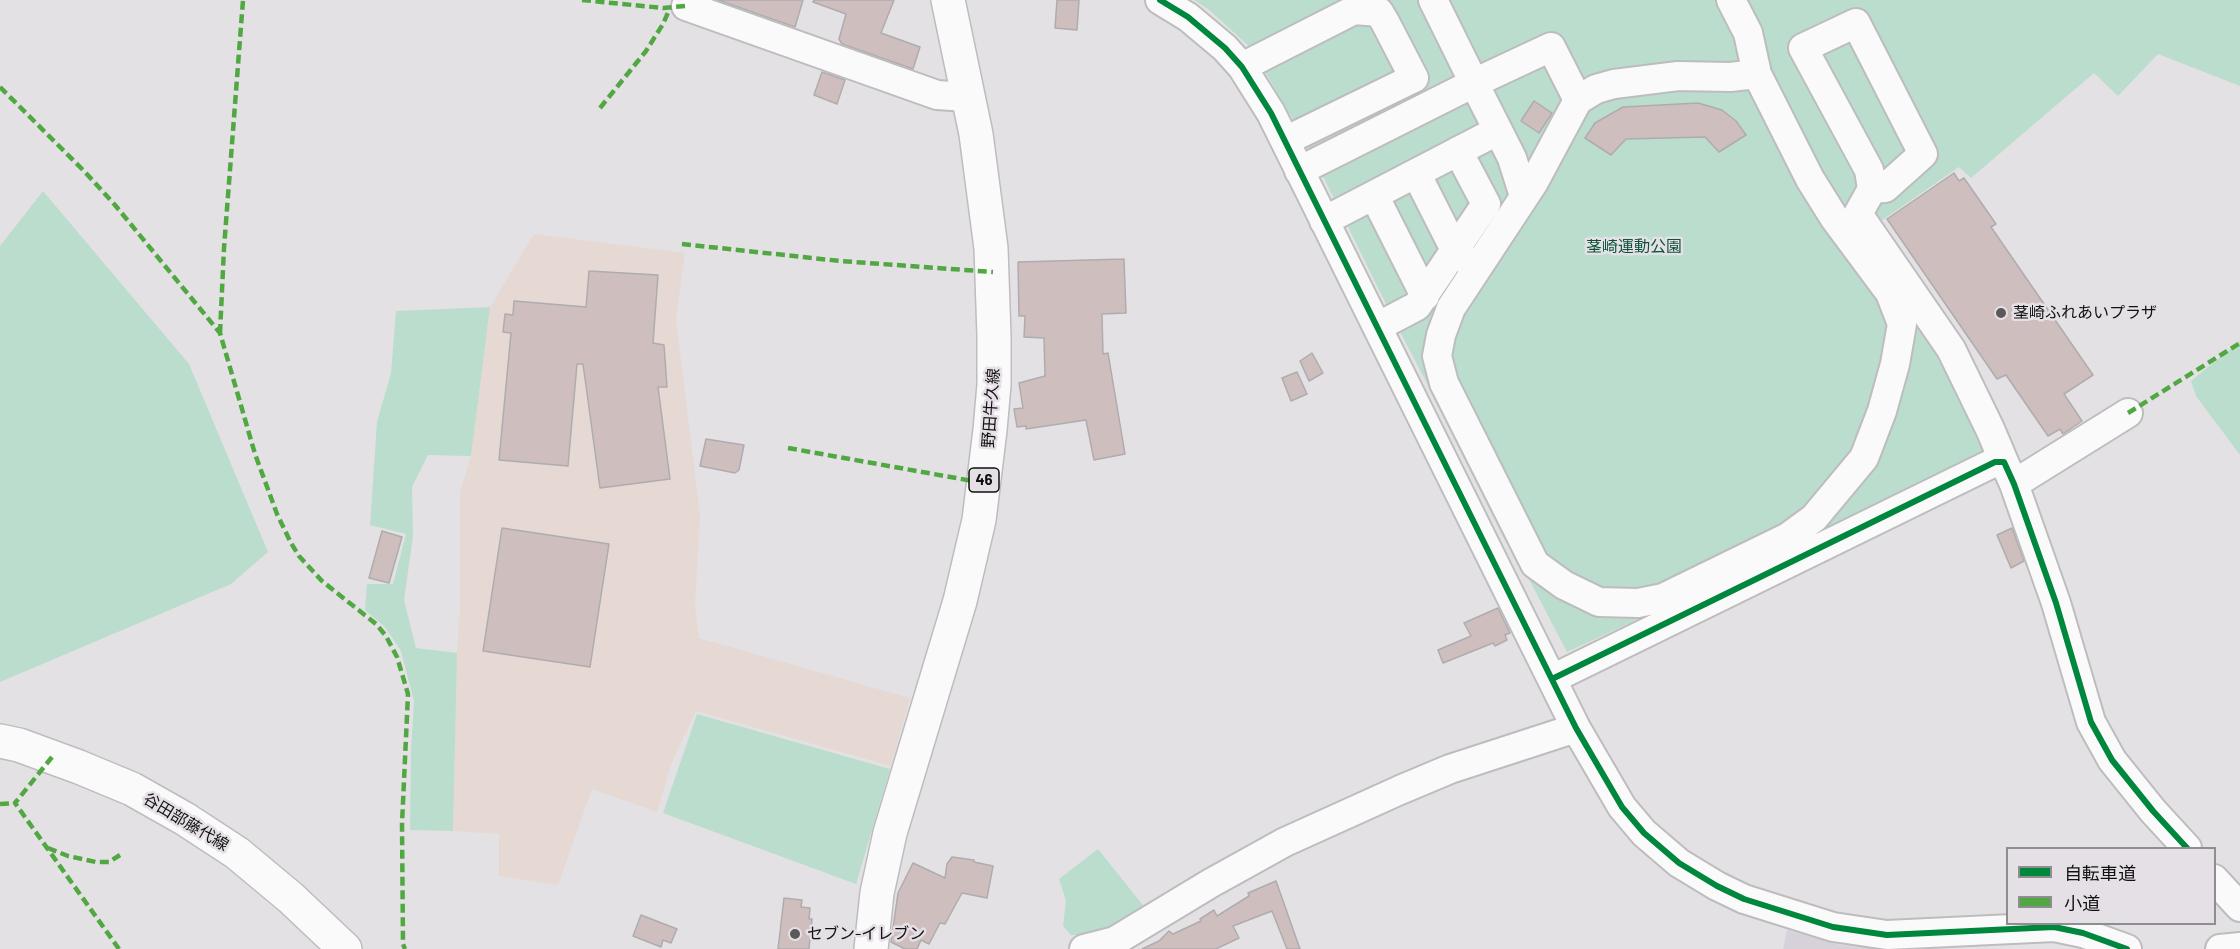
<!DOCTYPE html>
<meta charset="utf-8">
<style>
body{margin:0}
#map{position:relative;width:2240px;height:949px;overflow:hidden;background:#e3e1e4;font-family:Barlow,"Noto Sans JP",sans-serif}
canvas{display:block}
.legend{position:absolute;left:2006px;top:847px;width:210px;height:78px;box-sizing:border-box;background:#e4e0e5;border:2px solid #908d91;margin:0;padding:8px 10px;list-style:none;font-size:18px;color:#121012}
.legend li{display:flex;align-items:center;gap:12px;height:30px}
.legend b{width:30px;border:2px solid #908d91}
</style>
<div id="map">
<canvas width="2240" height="949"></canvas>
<ul class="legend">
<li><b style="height:8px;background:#00873e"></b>自転車道</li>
<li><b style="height:8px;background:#51a842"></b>小道</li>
</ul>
</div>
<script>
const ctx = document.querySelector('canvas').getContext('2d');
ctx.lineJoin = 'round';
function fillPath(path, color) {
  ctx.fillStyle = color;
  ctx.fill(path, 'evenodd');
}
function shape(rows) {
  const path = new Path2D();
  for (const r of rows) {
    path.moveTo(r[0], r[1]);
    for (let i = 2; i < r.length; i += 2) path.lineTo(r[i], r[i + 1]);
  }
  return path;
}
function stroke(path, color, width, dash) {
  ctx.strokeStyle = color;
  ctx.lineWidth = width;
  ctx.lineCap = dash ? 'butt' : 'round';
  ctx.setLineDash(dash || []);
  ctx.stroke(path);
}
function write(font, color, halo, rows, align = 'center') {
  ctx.font = font + ' Barlow,"Noto Sans JP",sans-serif';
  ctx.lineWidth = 5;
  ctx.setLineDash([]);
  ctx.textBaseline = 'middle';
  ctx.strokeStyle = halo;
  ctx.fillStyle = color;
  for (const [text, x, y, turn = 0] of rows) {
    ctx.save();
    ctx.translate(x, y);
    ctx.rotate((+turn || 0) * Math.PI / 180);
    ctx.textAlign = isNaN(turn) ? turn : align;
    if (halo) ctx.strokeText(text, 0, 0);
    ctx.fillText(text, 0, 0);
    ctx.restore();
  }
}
const commercial = shape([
 [534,234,685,253,676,319,700,516,695,607,699,638,910,698,891,766,696,711,672,762,657,812,592,789,558,885,499,876,499,834,453,831,456,665,460,609,460,493,471,456,490,307]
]);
const built = shape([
 [1787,930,1840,945,1877,949,1783,949]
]);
const green = shape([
 [1194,0,2240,0,2240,86,2158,54,2118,96,2094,73,1971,178,1959,167,1881,221,1960,341,2008,448,1567,652,1398,328,1305,140,1251,48,1208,9],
 [43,191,189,364,268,552,231,584,0,682,0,246],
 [490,307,471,456,428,455,412,487,413,536,404,600,416,648,457,653,453,831,410,830,411,751,414,701,401,651,385,627,365,610,367,584,393,584,406,534,370,525,377,422,391,373,396,311],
 [2240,341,2240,455,2196,396,2191,381],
 [697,714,890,769,856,884,663,813],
 [1098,849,1146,909,1094,935,1071,935,1063,926,1066,901,1059,879]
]);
const building = shape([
 [718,0,803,0,795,27,718,0],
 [814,0,894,0,881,33,920,47,913,69,842,44,839,39,846,14,813,2,814,0],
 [1057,0,1079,0,1077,30,1055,28,1057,0],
 [822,72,845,80,837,104,814,95,822,72],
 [1534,101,1552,113,1539,133,1521,121,1534,101],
 [1698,103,1722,110,1736,121,1746,135,1719,152,1705,137,1626,139,1611,155,1585,138,1595,123,1623,107,1698,103],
 [1954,173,1959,181,1964,178,1996,224,1991,227,2093,375,2064,394,2082,421,2063,434,2060,429,2048,436,2006,375,1997,379,1887,219,1954,173],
 [1124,259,1126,313,1102,314,1103,354,1108,353,1125,454,1094,460,1086,420,1026,429,1026,426,1017,427,1014,409,1023,408,1019,383,1045,376,1044,338,1024,337,1025,316,1019,316,1018,262,1124,259],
 [589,271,658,275,653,343,664,345,667,387,658,387,670,479,600,488,583,364,577,364,568,466,499,460,511,333,503,332,505,314,513,315,514,301,586,307,589,271],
 [1312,353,1323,373,1309,381,1300,361,1312,353],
 [1297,372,1307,394,1291,401,1282,378,1297,372],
 [706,439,744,445,739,470,735,473,700,466,706,439],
 [502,528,609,544,590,667,483,651,502,528],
 [2012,528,2024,561,2011,568,1997,535,2012,528],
 [382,531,402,537,389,583,369,578,382,531],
 [1498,608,1510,633,1505,635,1507,640,1495,646,1493,643,1443,663,1438,650,1471,636,1464,623,1498,608],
 [952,857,974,860,974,862,993,866,987,898,962,893,945,924,940,923,929,944,921,940,917,949,905,949,891,942,898,893,913,863,945,878,947,864,952,857],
 [1276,881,1300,949,1287,949,1272,911,1233,926,1239,938,1216,949,1142,949,1159,941,1169,931,1173,934,1201,921,1200,919,1214,910,1217,916,1249,896,1248,893,1276,881],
 [784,898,802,900,801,907,810,908,809,919,812,919,809,949,778,949,784,898],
 [641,915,677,929,671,943,663,940,661,947,633,936,641,915]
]);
const minor = shape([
 [1160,0,1188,17,1225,48,1242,67,1271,113,1576,728,1622,807,1644,833,1679,863,1717,886,1744,899,1833,927,1887,935,2054,927,2083,933,2127,949],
 [1433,0,1474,83,1551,47,1578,100,1596,89,1614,84,1678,76,1730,77,1757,74,1748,33,1731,0],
 [686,6,937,95,967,97],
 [1242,67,1354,10,1379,12,1385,22,1414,78,1285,141],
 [1578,100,1534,182,1451,308,1441,335,1437,356,1444,383,1535,564,1564,585,1599,602,1638,603,1663,598,1788,537,1814,518,1864,458,1882,411,1895,364,1902,324,1890,293,1835,219,1810,179,1757,74],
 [1299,171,1474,83,1512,158,1524,196],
 [1416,173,1456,252,1468,261],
 [1872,189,1885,188,1923,154,1856,23,1803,48,1869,170,1872,189,1858,214,1951,349,1990,429,2004,462],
 [1374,195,1425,296],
 [1324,221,1497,131],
 [1377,327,1417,306,1486,204,1458,151],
 [2014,484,2128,413],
 [1552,679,1995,462,2004,462,2014,484,2056,603,2091,722,2112,760,2153,811,2187,848],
 [2214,879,2240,907],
 [1084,949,1115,941,1211,883,1285,842,1400,790,1450,769,1576,728],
 [2220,949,2240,947]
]);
const major = shape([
 [0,741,19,745,79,767,132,789,185,819,237,853,291,898,345,949],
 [871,949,877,893,890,833,960,601,979,520,990,430,994,385,994,336,991,248,976,134,948,0]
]);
const quiet = shape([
 [582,0,663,8,686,6],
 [0,87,85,172,115,205,220,333,255,454,277,514,291,543,299,556,322,581,376,624,386,636,397,657,408,694,402,824,403,944,405,949],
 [600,108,646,51,663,24,670,8],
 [682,244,840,261,993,272],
 [220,333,224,248,243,0],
 [2128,413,2240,343],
 [788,448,984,483],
 [52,757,15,803,119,949],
 [0,804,15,803],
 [48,848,68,856,96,862,109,862,120,855]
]);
const cycleway = shape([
 [1160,0,1188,17,1225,48,1242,67,1271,113,1576,728,1622,807,1644,833,1679,863,1717,886,1744,899,1833,927,1887,935,2054,927,2083,933,2127,949],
 [1552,679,1995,462,2004,462,2014,484,2056,603,2091,722,2112,760,2153,811,2187,848]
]);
const markers = [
 [2001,313,6,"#5b595c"],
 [795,934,6,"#5b595c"]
];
const shields = [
 [984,480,30]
];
const shieldNames = [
 ["46",984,480]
];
const parkNames = [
 ["茎崎運動公園",1634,247]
];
const poiNames = [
 ["茎崎ふれあいプラザ",2013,313],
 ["セブン-イレブン",807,934]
];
const streetNames = [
 ["野田牛久線",991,408,-86],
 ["谷田部藤代線",186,822,31]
];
fillPath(commercial, '#e6d9d3');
fillPath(built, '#d7d1d9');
fillPath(green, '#bbddcd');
fillPath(building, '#cfbebe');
stroke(building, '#aeacae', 1.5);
stroke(minor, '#bdbcbe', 32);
stroke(major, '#bdbcbe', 36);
stroke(minor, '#fbfafb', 28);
stroke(major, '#fbfafb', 33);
stroke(quiet, '#51a842', 4.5, [9, 4.5]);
stroke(cycleway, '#00873e', 6);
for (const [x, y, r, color] of markers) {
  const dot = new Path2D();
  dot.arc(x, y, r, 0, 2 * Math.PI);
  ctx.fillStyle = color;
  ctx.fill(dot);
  stroke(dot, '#e4e0e5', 2);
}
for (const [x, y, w] of shields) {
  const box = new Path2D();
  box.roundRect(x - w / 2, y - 12, w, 24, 4.5);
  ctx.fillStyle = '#e4e0e5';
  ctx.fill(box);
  stroke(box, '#121012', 1.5);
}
write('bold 15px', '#121012', null, shieldNames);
write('16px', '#0b5439', '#e4e0e5', parkNames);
write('16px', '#121012', '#e4e0e5', poiNames, 'left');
write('16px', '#121012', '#e4e0e5', streetNames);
</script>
